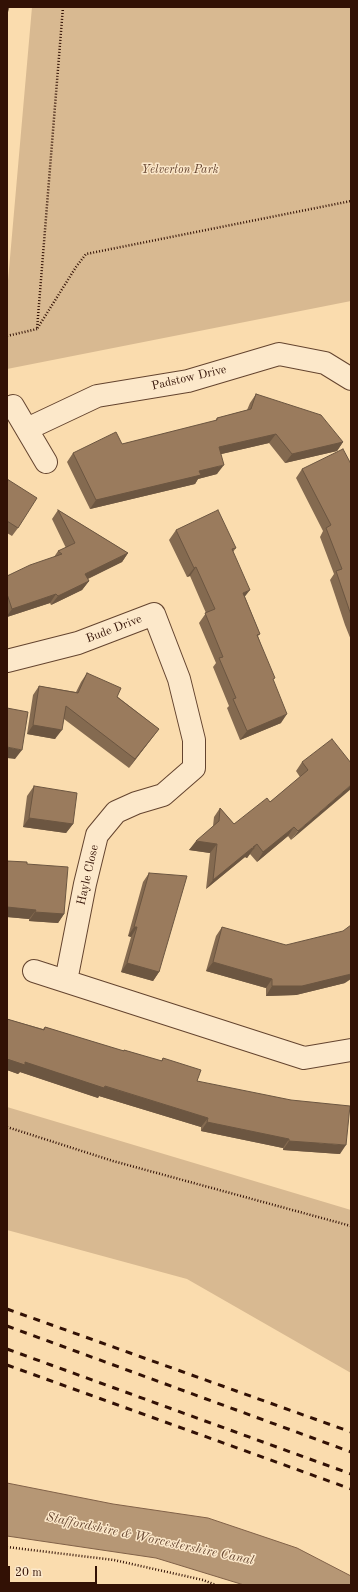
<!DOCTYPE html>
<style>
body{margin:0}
#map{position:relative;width:358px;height:1592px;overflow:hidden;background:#fadcae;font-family:"Old Standard TT",serif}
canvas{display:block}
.frame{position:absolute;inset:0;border:8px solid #321105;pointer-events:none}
.scale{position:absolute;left:8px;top:1566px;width:89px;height:18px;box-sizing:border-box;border:2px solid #321105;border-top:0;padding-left:5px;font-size:12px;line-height:14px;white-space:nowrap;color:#321105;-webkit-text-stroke:3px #fce8ca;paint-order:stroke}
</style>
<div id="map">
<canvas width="358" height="1592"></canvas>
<div class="frame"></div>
<div class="scale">20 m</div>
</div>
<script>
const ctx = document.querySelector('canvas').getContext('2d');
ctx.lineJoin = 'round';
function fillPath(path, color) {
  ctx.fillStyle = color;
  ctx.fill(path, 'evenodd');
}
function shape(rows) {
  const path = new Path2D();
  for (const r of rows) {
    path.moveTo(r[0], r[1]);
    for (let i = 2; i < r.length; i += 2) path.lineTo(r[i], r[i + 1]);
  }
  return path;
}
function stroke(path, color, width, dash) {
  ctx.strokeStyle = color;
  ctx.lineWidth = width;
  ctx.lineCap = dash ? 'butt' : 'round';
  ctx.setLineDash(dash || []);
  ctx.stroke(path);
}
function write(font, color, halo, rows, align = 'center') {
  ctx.font = font + ' "Old Standard TT",serif';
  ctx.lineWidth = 3;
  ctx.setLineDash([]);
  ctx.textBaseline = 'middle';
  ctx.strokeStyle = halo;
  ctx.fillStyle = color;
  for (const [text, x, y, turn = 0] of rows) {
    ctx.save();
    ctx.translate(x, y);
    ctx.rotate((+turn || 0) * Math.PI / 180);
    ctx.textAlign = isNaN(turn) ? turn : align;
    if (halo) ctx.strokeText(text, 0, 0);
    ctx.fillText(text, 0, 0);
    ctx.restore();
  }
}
const green = shape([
 [32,7,351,7,351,301,7,369,7,292],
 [7,1107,351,1210,351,1373,187,1279,7,1230]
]);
const water = shape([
 [7,1483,113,1504,208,1518,297,1548,351,1576,351,1585,244,1585,156,1558,7,1536,7,1483]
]);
const path = shape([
 [63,7,37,329,76,267,86,254,351,201],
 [7,336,37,329],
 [7,1127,113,1161,351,1226],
 [7,1547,114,1560,203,1580,216,1585]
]);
const minor = shape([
 [13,406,46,462],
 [27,429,97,396,188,381,279,354,325,363,351,379],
 [7,661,78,643,154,614,179,679,194,740,194,768,163,795,136,803,116,812,97,835,85,884,66,981],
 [34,971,304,1058,351,1050]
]);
const rail = shape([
 [7,1309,351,1432],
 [7,1326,351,1452],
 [7,1349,351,1474],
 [7,1365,351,1489]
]);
const wall = shape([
 [256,394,343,442,337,451,285,463,269,443,221,454,217,474,198,479,195,484,90,509,67,462,73,453,122,444,215,421,217,418,247,410,250,403],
 [351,464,351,640,345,625,330,580,334,574,320,537,323,531,296,478,302,469],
 [7,479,18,528,12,536,7,533],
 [58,510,128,553,122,562,88,579,89,581,82,590,51,605,50,603,7,617,7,576,54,557,58,551,66,548,52,519],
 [176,530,236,548,233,552,245,597,260,634,258,636,273,680,281,723,240,740,227,708,229,706,213,667,216,663,199,623,206,613,190,576,187,577,169,540],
 [87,673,159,729,129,768,64,719,55,739,27,734,33,695,39,686,76,692,81,682],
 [302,762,351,763,291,840,288,836,257,862,250,854,247,858,245,857,206,889,210,853,189,850,213,826,214,817,220,808,234,824,270,802,300,777,296,771],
 [34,786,73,824,66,833,23,827,27,796],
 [7,861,27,864,64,914,58,923,29,921,29,919,7,917],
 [149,873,159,972,153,981,121,972,131,937,128,936,143,882],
 [222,927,345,983,296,995,266,996,266,988,206,971,216,936],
 [7,1019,43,1029,45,1027,123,1051,124,1050,161,1061,163,1058,197,1081,340,1154,283,1150,283,1148,201,1131,201,1127,99,1096,98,1098,20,1072,18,1074,7,1070]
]);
const shadedWall = shape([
 [276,434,269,443,213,456,219,447],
 [343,442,337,451,285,463,292,454],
 [224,465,217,474,198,479,195,484,90,509,96,500,199,471],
 [128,553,122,562,79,583,85,574],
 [196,567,190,576,187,577,194,568],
 [89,581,82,590,51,605,58,596],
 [250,590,243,599,243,593],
 [56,594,50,603,7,617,7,616,12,609],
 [287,714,281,723,240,740,247,731],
 [33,725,62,730,55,739,27,734],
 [159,729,152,738,129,768,135,759],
 [7,747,22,750,15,759,7,758],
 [351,785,351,789,291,840,298,831],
 [29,818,73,824,66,833,23,827],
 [294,827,288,836,257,862,263,852],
 [196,841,217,844,210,853,189,850],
 [257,844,247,858,245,857,206,889,213,880],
 [7,907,36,910,29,919,7,917],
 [35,912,64,914,58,923,29,921],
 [134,927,137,927,131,937,128,936],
 [213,962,272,979,266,988,206,971],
 [127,963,159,972,153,981,121,972],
 [351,974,351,979,345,983,296,995,266,996,272,986],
 [7,1059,25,1062,208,1118,201,1127,99,1096,98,1098,20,1072,18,1074,7,1070],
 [207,1122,289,1139,283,1148,201,1131],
 [289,1141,346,1145,340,1154,283,1150]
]);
const building = shape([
 [7,7,9,7,7,14,7,7],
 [256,394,321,415,343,442,292,454,276,434,219,447,224,465,199,471,201,475,96,500,73,453,116,432,122,444,217,420,217,418,251,409,256,394],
 [343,449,351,464,351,615,336,571,342,569,326,528,331,525,302,469,343,449],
 [7,479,37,498,18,528,7,521,7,479],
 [58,510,128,553,85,574,89,581,58,596,56,594,12,609,7,594,7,576,30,565,62,554,58,551,75,543,58,510],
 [218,510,236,548,232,549,250,590,243,593,260,634,257,635,275,678,273,679,287,714,247,731,233,699,236,698,219,658,223,657,205,613,215,609,196,567,194,568,176,530,218,510],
 [87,673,121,688,117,697,159,729,135,759,66,706,62,730,33,725,39,686,78,693,87,673],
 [7,708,28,712,22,750,7,747,7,708],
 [332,739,351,763,351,785,298,831,294,827,263,852,257,844,253,847,254,849,252,848,213,880,217,844,196,841,219,821,220,808,234,824,267,798,270,802,308,770,302,762,332,739],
 [34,786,77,793,73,824,29,818,34,786],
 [7,861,27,862,27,864,68,867,64,914,35,912,36,910,7,907,7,861],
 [149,873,187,876,159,972,127,963,137,927,134,927,149,873],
 [351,925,351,974,302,986,272,986,272,979,213,962,222,927,286,945,343,931,351,925],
 [7,1019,44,1030,45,1027,124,1051,124,1050,162,1061,163,1058,201,1070,197,1081,291,1100,350,1106,346,1145,289,1141,289,1139,207,1122,208,1118,105,1086,104,1088,25,1062,25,1065,7,1059,7,1019]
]);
const parkNames = [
 ["Yelverton Park",180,170]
];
const streetNames = [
 ["Padstow Drive",189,378,-13],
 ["Bude Drive",114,629,-21],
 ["Hayle Close",88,875,-77]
];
const waterNames = [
 ["Staffordshire & Worcestershire Canal",150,1539,12]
];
fillPath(green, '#d8b991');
fillPath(water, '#b69775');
stroke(water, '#816148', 1);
stroke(minor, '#64442f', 24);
stroke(path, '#321105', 2.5, [1, 2]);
stroke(minor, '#fce8ca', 22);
stroke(rail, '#321105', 3, [7, 7]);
fillPath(wall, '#846a50');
fillPath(shadedWall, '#6c5641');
fillPath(building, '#9a7b5d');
stroke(building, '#6c5641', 1);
write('italic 12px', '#64432f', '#fce8ca', parkNames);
write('12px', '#321105', '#fce8ca', streetNames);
write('italic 13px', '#674732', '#fce8ca', waterNames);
</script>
